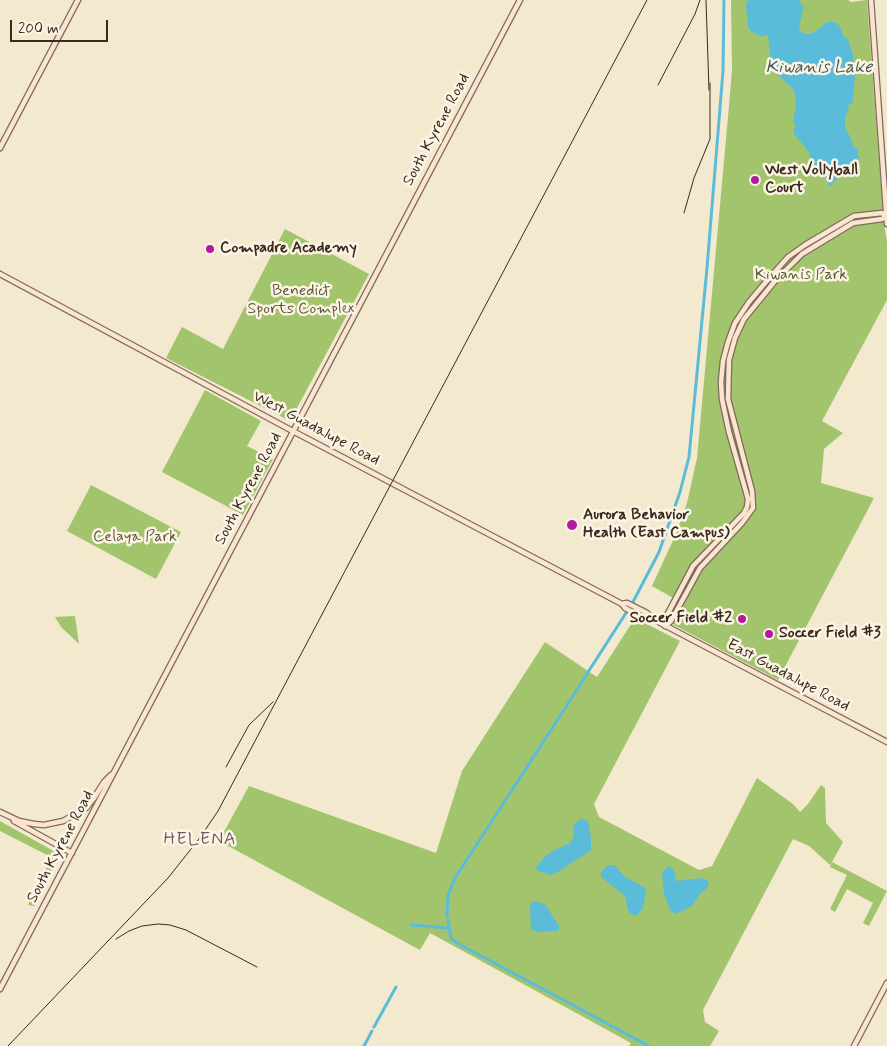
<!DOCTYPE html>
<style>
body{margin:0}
#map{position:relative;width:887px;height:1046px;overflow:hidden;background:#f3e9cf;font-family:Mynerve,sans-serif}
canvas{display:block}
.scale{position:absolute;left:10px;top:20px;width:98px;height:22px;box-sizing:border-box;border:2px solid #3b2a1e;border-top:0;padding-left:6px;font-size:15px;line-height:18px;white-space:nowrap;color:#3b2a1e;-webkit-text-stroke:4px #fcf5e5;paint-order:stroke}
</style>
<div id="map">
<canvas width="887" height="1046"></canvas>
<div class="scale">200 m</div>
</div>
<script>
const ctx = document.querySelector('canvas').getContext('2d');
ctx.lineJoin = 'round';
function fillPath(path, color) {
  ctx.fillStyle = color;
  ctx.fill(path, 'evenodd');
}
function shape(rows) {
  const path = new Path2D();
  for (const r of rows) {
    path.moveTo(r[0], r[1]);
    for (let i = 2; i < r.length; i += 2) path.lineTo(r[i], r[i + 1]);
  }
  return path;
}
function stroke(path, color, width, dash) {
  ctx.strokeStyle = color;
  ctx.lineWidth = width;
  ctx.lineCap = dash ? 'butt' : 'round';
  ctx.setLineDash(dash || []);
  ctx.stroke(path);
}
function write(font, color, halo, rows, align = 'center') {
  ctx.font = font + ' Mynerve,sans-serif';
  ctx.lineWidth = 5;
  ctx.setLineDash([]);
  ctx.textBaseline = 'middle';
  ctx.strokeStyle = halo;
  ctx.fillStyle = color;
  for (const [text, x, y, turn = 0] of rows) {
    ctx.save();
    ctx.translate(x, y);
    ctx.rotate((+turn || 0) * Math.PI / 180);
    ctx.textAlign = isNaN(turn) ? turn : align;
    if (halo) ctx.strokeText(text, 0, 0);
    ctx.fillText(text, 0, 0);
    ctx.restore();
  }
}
const green = shape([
 [731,0,848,0,851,2,867,0,884,224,887,242,887,300,822,421,843,433,824,449,821,483,874,498,778,680,674,625,672,622,682,603,652,586,676,534,687,503,697,458,728,117,732,70],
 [285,229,369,274,290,421,166,358,182,327,223,349],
 [205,390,261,421,247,446,273,459,243,515,162,472],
 [91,485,181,532,156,579,67,531],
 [75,616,79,644,61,627,55,617],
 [635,618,680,641,594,804,599,817,699,870,712,866,757,778,793,804,800,812,808,804,821,785,825,788,826,823,843,842,832,862,887,891,869,926,863,923,873,903,847,889,835,912,830,909,847,875,830,867,832,862,830,865,809,846,793,839,703,1010,705,1022,719,1031,710,1046,629,1046,631,1043,430,933,420,950,219,841,249,786,436,853,462,771,545,642,597,677],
 [0,821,59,854,35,906,28,905,48,865,47,855,0,831]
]);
const water = shape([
 [749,0,800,0,801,5,804,5,799,27,800,30,804,34,812,34,827,22,834,22,839,25,844,37,847,37,853,54,855,76,853,100,852,104,849,104,848,108,849,109,845,117,845,127,853,143,852,144,855,148,857,148,859,159,857,165,854,170,836,179,830,186,828,185,828,179,825,176,815,174,814,171,816,170,815,166,812,166,809,152,794,134,793,129,795,128,795,124,793,123,796,104,795,95,793,89,775,72,771,62,768,36,764,34,763,37,752,32,748,28,746,3],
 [580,819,586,819,588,822,591,838,591,850,558,872,551,875,538,871,536,869,538,865,547,854,570,843,574,836,573,826],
 [608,865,614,865,625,877,644,887,646,891,643,908,637,915,634,916,628,911,625,896,601,877,601,872],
 [668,866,674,869,676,881,702,878,707,880,709,883,706,889,700,894,692,906,676,914,670,910,664,894,662,875,663,872],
 [534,901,545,904,559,926,559,929,556,931,539,932,531,930,530,905]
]);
const canal = shape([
 [633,602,659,552,680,492,689,457,707,268,723,71,724,0],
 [574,694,626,613],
 [447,916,448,895,455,878,573,696],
 [448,920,451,938,457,943,649,1046],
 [411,925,449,928],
 [374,1027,396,987],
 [364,1046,372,1031]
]);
const secondary = shape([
 [871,0,887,224],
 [0,148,78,0],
 [0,274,287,428,622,604,625,608,644,618,651,618],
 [622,604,627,603,647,613,651,618,887,742],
 [665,626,666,617,693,566,744,513,747,507,748,499,729,432,722,399,721,382,723,361,728,342,735,323,749,302,765,283,788,257,805,245,854,216,882,213,886,216],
 [665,626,671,621,700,568,742,523,753,508,752,491,728,399,729,360,735,338,744,319,775,281,802,254,853,223,882,219,886,216],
 [0,812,19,821,34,824,44,825,63,821,86,808,94,798,104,782,111,775],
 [14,821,72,853],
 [0,989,520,0],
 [854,1046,887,983]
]);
const rail = shape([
 [706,0,709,90],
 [658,85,695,14,700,0],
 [684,213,694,178,710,139,710,83],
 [226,767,249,725,273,702],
 [116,939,129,931,142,926,158,924,170,925,186,930,257,967],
 [8,1046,168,878,199,839,218,811,647,0]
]);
const markers = [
 [755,180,5,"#b5179e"],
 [210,249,5,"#b5179e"],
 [572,525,6,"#b5179e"],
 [742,619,5,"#b5179e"],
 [769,634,5,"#b5179e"]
];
const streetNames = [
 ["South Kyrene Road",437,130,-62],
 ["West Guadalupe Road",316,429,28],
 ["South Kyrene Road",249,489,-62],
 ["East Guadalupe Road",788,676,28],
 ["South Kyrene Road",61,847,-62]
];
const poiNames = [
 ["West Vollyball",765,171],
 ["Court",765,189],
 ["Compadre Academy",220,249],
 ["Aurora Behavior",583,516],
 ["Health (East Campus)",583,534],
 ["Soccer Field #2",732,619,"right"],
 ["Soccer Field #3",779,634]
];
const parkNames = [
 ["Kiwanis Park",801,276],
 ["Benedict",301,292],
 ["Sports Complex",301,310],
 ["Celaya Park",135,538]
];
const waterNames = [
 ["Kiwanis Lake",819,68]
];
const neighbourhoodNames = [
 ["HELENA",200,840]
];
fillPath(green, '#a2c46d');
fillPath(water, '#5bbcd9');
stroke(canal, '#5bbcd9', 3);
stroke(secondary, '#7b6d5c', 7);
stroke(secondary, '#fde4d1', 4.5);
stroke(rail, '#3b2a1e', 1);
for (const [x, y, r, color] of markers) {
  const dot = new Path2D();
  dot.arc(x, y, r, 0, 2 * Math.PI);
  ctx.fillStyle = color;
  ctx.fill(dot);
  stroke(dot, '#fcf5e5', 2);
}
write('16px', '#3b2a1e', '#fcf5e5', streetNames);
write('bold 16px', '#3b2a1e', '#fcf5e5', poiNames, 'left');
write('16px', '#5a5836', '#fcf5e5', parkNames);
write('italic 18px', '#455656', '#fcf5e5', waterNames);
ctx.letterSpacing = '1px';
write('18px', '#715a64', '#fcf5e5', neighbourhoodNames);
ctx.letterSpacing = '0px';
</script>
